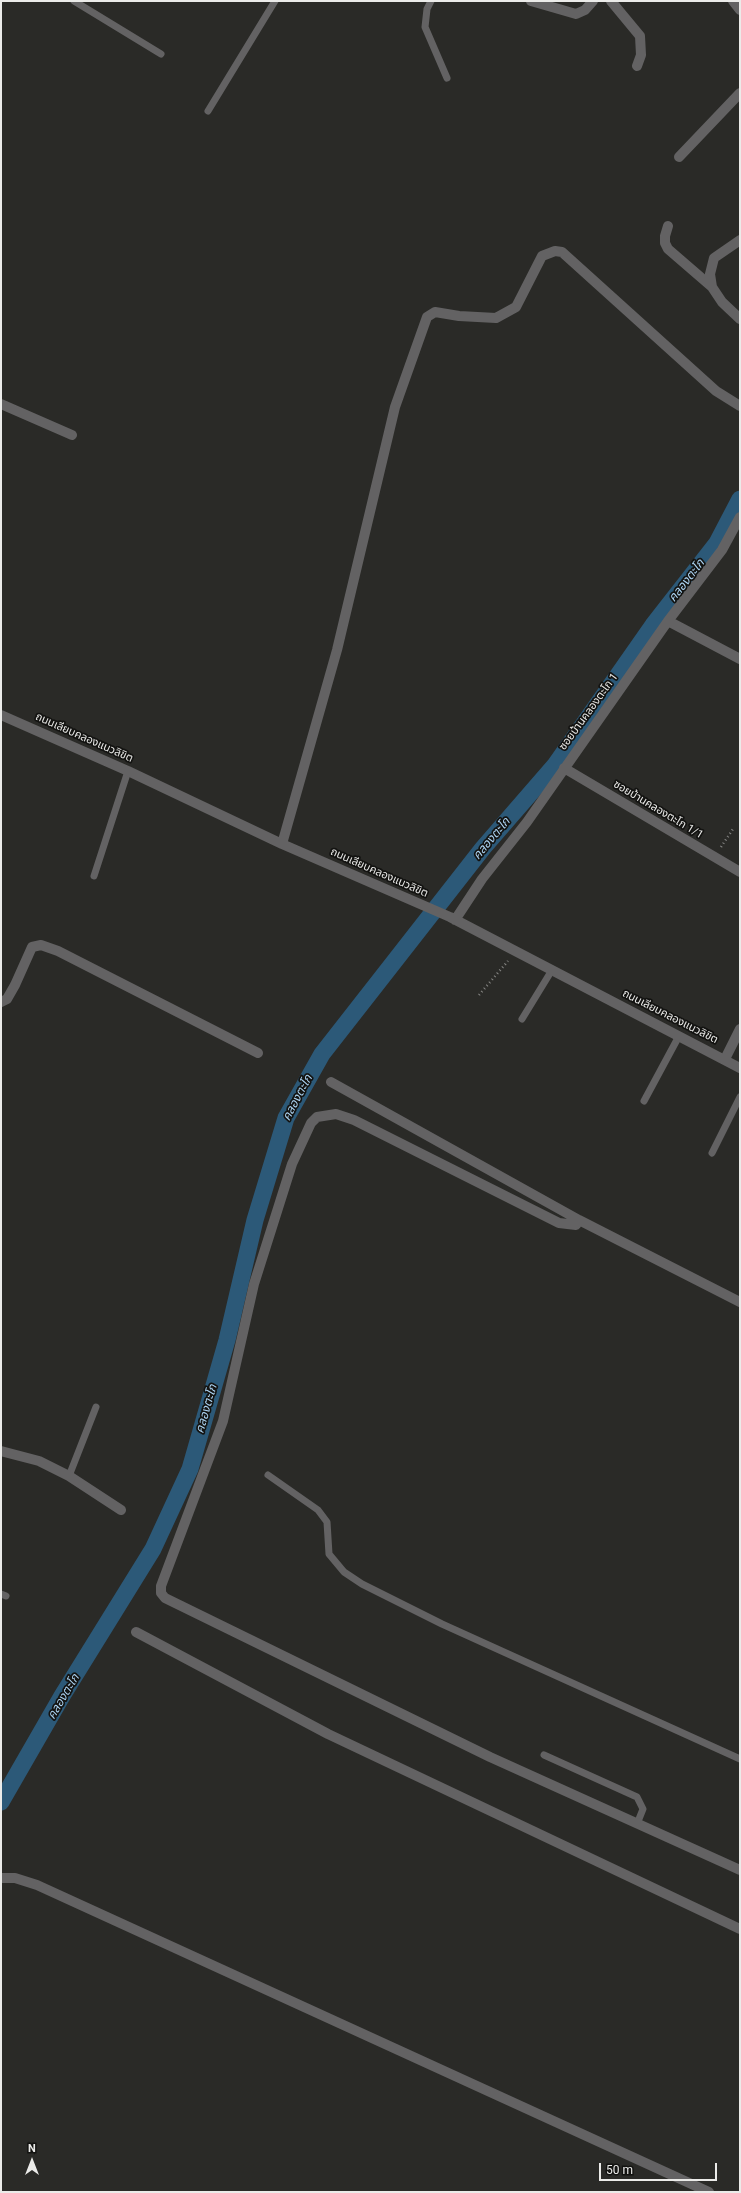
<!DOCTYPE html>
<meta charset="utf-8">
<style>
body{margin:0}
#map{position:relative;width:741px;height:2193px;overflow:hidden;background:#2a2a27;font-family:Roboto,sans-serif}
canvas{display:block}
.frame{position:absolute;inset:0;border:2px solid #ebebe9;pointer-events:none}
.north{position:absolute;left:12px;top:2141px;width:40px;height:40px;-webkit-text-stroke:3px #131311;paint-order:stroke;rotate:0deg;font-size:11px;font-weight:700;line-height:16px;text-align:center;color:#ebebe9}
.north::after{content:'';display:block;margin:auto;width:14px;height:18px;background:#ebebe9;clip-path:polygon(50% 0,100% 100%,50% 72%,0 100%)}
.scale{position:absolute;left:599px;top:2163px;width:118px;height:18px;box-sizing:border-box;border:2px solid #ebebe9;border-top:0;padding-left:5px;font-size:12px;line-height:14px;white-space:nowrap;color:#ebebe9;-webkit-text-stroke:3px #131311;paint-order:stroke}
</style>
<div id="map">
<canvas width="741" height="2193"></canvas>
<div class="frame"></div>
<div class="north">N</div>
<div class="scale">50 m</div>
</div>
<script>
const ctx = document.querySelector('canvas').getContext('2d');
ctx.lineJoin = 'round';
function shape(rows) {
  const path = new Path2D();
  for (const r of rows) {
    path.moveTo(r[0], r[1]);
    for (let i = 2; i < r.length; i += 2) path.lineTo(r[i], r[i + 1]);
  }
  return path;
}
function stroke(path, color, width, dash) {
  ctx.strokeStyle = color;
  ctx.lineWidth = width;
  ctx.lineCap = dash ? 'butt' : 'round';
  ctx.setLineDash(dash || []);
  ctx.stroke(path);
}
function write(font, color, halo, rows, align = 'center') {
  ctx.font = font + ' Roboto,"Noto Sans Thai",sans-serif';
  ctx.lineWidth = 3.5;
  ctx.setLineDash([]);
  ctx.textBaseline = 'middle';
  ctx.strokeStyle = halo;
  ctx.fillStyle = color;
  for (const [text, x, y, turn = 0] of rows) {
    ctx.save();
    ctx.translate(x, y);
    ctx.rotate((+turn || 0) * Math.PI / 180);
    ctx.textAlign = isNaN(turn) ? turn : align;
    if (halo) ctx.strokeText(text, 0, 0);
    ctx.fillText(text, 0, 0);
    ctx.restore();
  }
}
const canal = shape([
 [1,1802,62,1696,153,1549,190,1469,227,1340,255,1220,286,1118,322,1054,483,848,555,765,653,625,717,543,740,499]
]);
const path = shape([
 [721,847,733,829],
 [479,995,508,961]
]);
const service = shape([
 [74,1,161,54],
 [431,1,427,9,425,27,447,78],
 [208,111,275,1],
 [94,876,128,771],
 [522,1019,552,970],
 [644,1101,679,1036],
 [712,1153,740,1097],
 [268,1475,318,1510,327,1522,329,1554,344,1572,362,1584,442,1624,740,1759],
 [69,1476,96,1407],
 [1,1594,6,1596],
 [544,1755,637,1797,643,1809,637,1824]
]);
const minor = shape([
 [531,1,576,14,585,10,593,1],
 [611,1,640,36,641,55,637,66],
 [733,1,740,10],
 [679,157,740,93],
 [668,226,665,236,665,243,668,249,712,287],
 [740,240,714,258,710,274,712,287,722,302,740,319],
 [1,404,72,435],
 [668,621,740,659],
 [1,715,128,771,282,844,450,917,740,1068],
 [564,768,740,872],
 [282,844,337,650,395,407,427,317,435,312,459,316,496,318,516,307,542,256,555,251,562,252,716,391,740,406],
 [455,920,482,879,527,822,668,621,722,550,740,517],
 [1,1002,7,999,15,985,32,947,41,945,58,951,258,1053],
 [725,1059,740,1029],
 [331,1082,579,1220,740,1302],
 [579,1220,576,1225,559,1223,354,1120,336,1114,317,1117,311,1123,292,1164,254,1284,223,1421,161,1586,161,1593,165,1598,490,1757,740,1870],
 [1,1451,39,1461,69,1476,121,1510],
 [136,1632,328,1734,740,1929],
 [1,1878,15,1878,37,1885,709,2192]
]);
const streetNames = [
 ["ซอยบ้านคลองตะโก 1",589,712,-54],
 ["ถนนเลียบคลองแนวลิขิต",84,738,24],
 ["ซอยบ้านคลองตะโก 1/1",658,810,31],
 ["ถนนเลียบคลองแนวลิขิต",379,873,24],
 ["ถนนเลียบคลองแนวลิขิต",670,1017,27]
];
const waterNames = [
 ["คลองตะโก",687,581,-52],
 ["คลองตะโก",492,839,-50],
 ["คลองตะโก",298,1098,-62],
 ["คลองตะโก",207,1409,-74],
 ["คลองตะโก",64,1697,-59]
];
stroke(canal, '#2c5978', 17);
stroke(path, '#868684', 2.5, [1, 3]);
stroke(service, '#636263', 7);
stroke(minor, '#636263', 10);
write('11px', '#ebebe9', '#131311', streetNames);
write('italic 12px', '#aed6f5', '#131311', waterNames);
</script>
